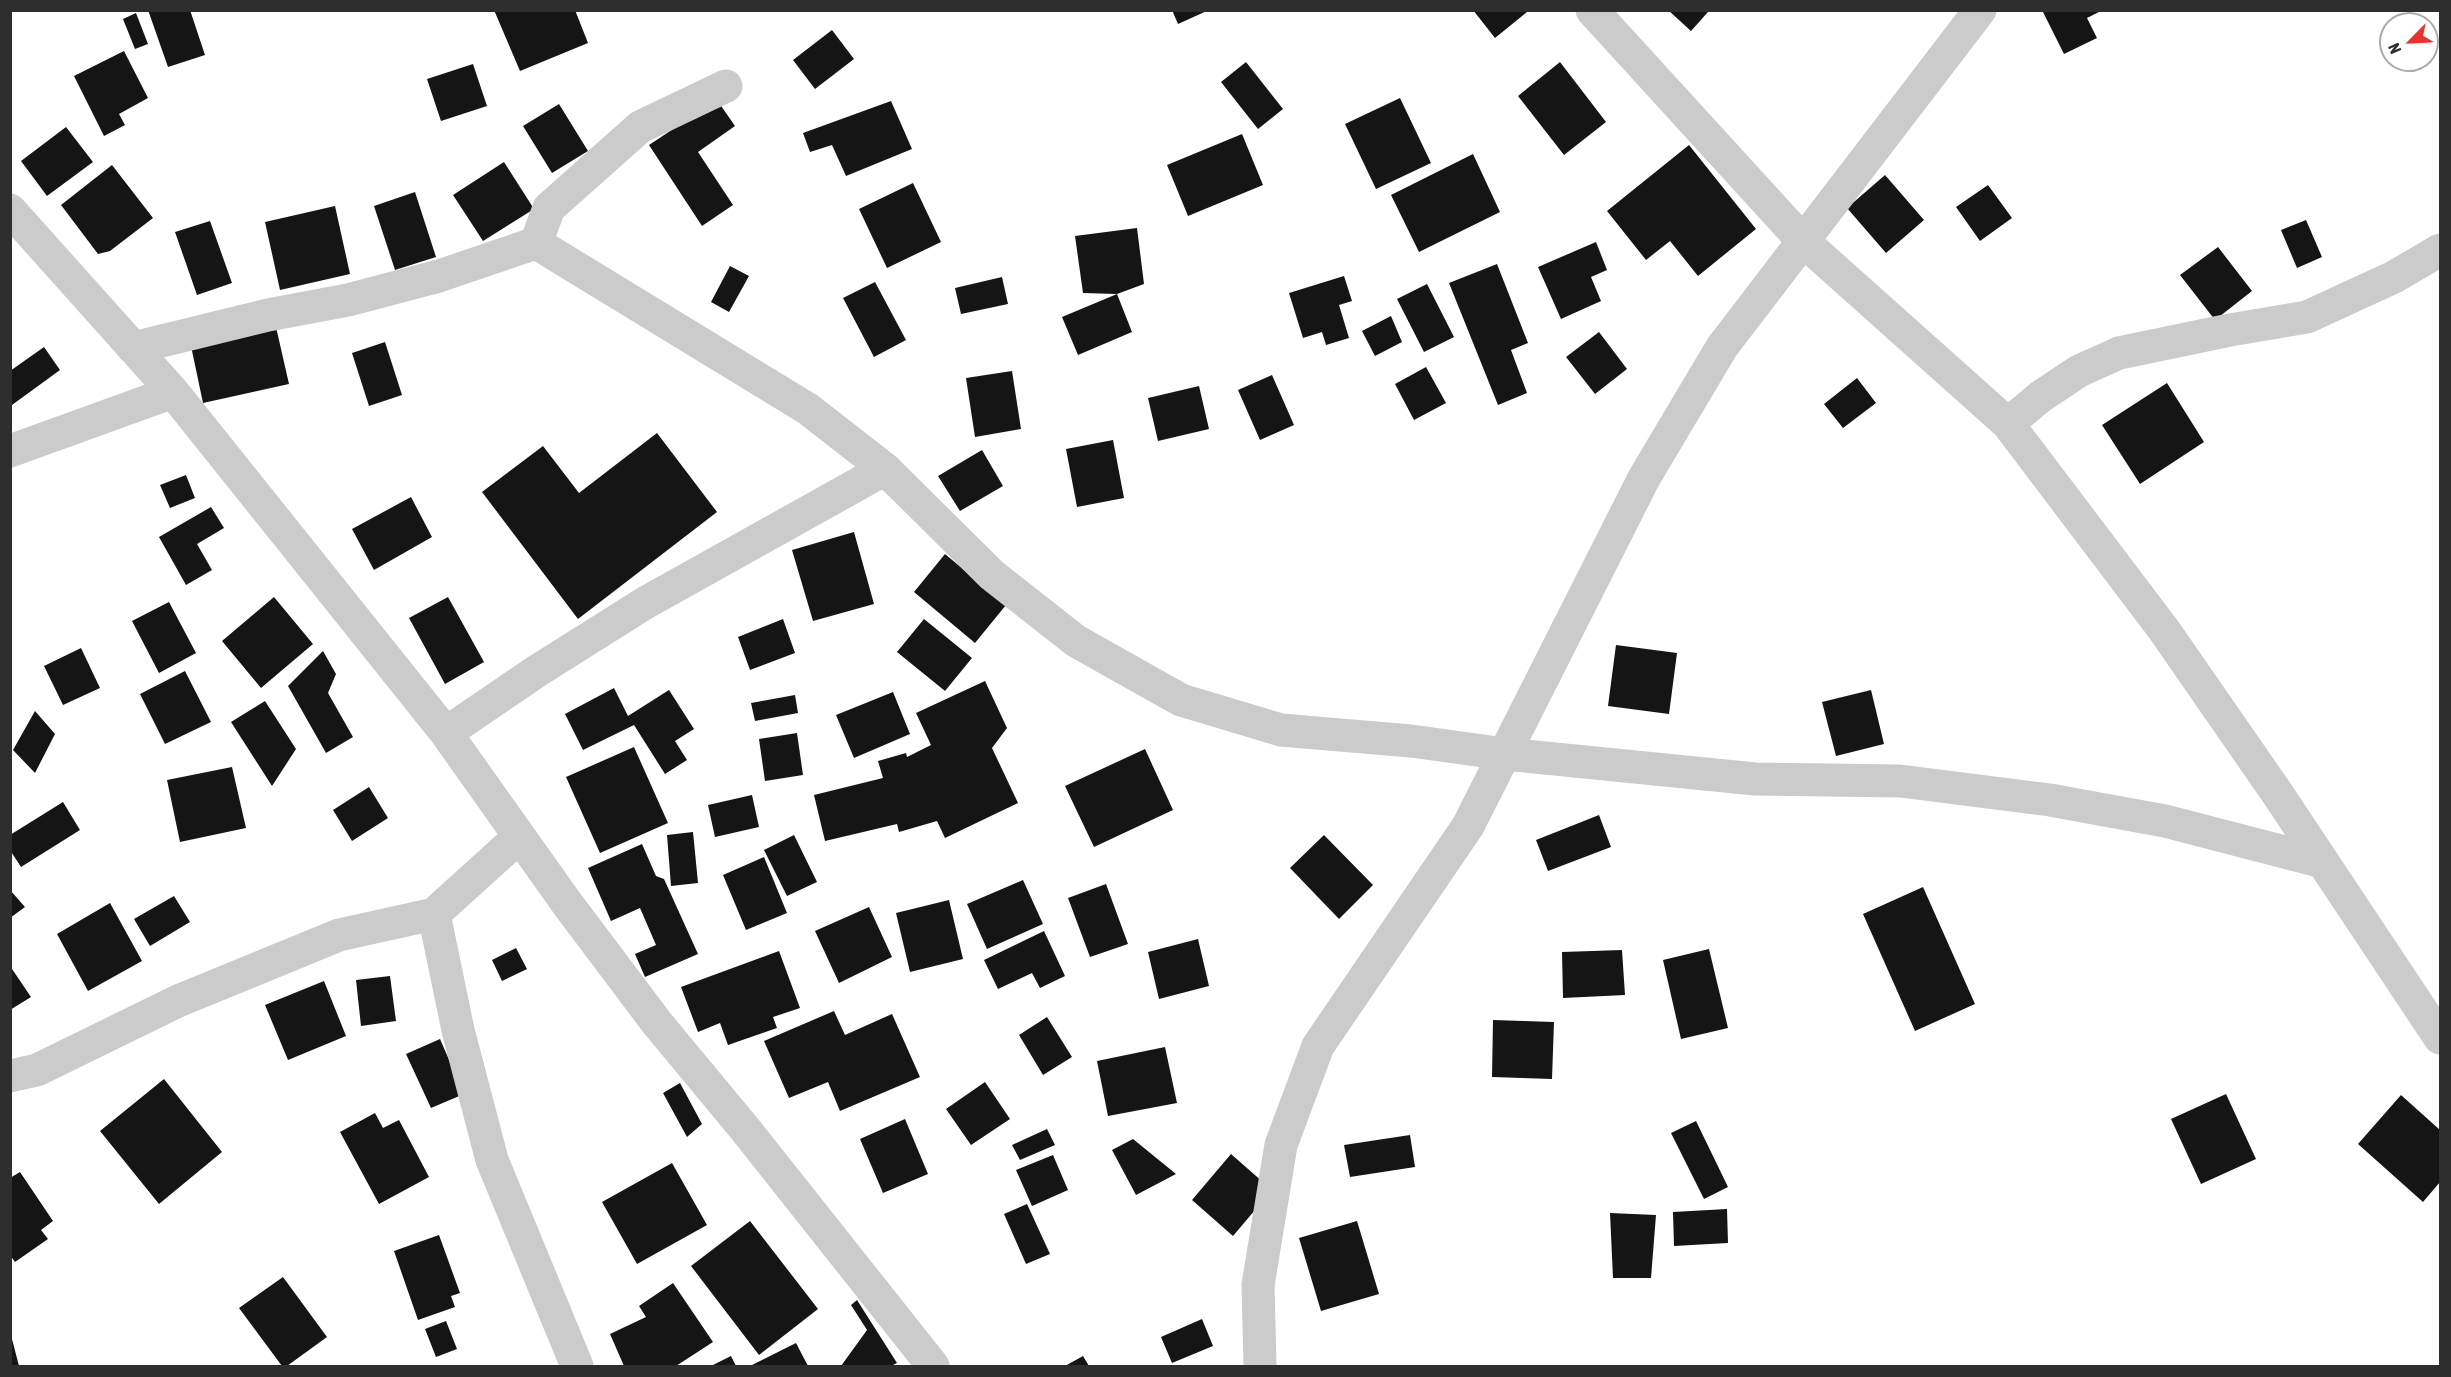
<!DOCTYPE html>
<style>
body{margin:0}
#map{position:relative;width:2451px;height:1377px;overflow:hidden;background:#fff;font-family:"Asap Condensed",sans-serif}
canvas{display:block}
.frame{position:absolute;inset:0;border:12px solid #2e2e2e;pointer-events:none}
.north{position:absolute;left:2379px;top:12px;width:60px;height:60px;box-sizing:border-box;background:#fff;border:2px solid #ababab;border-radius:50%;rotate:246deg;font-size:16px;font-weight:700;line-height:24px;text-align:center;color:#2e2e2e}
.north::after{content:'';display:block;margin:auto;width:21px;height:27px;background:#e8322d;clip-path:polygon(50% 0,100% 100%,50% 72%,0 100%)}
</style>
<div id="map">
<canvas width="2451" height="1377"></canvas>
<div class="frame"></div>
<div class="north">N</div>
</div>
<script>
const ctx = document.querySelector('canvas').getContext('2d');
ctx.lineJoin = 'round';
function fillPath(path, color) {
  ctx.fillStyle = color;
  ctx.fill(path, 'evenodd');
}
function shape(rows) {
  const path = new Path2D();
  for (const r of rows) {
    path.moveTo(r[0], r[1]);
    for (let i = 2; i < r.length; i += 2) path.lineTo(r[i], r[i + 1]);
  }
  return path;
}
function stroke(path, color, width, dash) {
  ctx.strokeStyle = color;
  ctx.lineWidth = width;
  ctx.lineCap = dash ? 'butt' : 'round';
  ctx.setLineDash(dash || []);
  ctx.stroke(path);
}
const building = shape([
 [148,10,190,10,205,55,168,67],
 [494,10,575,10,588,43,520,71],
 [1172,10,1209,10,1178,24],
 [1473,10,1525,10,1527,12,1495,38],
 [1668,10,1707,10,1708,12,1691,31],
 [2042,10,2103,10,2087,18,2097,38,2064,54],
 [136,13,148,44,135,49,123,19],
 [832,30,854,59,815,89,793,60],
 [124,51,148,98,119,114,125,125,104,136,74,76],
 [1246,62,1283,109,1258,129,1221,82],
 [1560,62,1606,122,1564,155,1518,96],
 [473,64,487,106,441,121,427,79],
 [1400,98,1431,163,1376,189,1345,124],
 [717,100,735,126,698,152,733,205,702,226,649,145],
 [891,101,912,149,846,176,832,145,810,152,803,133],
 [559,104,588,151,552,173,523,126],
 [66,127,93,162,47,196,21,161],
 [1242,134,1263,185,1188,216,1167,165],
 [1689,145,1756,229,1698,276,1670,241,1646,260,1607,211],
 [1473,154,1500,212,1419,252,1391,195],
 [504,162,534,209,483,241,453,195],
 [112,165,153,218,110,251,98,254,61,205],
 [1885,175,1924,220,1886,253,1847,208],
 [913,183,941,242,887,268,859,209],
 [1988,185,2012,218,1980,241,1956,207],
 [415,192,436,257,395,270,374,206],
 [335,206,350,274,280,290,265,222],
 [2306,220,2322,257,2297,268,2281,230],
 [210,221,232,283,197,295,175,232],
 [1137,228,1144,284,1117,294,1083,293,1075,236],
 [1596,242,1607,270,1591,277,1601,301,1561,319,1538,267],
 [2218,247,2252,291,2215,320,2180,275],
 [1497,264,1528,343,1511,350,1527,393,1498,405,1449,283],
 [730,266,749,276,729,312,711,302],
 [1344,276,1352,301,1339,305,1349,338,1326,345,1322,332,1303,338,1289,293],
 [1002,277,1008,304,961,314,955,288],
 [875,282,906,340,874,357,843,298],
 [1427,284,1454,337,1424,352,1397,299],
 [1117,294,1132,332,1078,355,1062,317],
 [1391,316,1402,342,1375,356,1362,331],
 [276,327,289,384,203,403,191,346],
 [1599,332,1627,369,1595,394,1566,357],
 [385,342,402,395,369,406,352,353],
 [44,347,60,370,12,405,10,402,10,371],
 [1426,367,1446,403,1414,420,1395,384],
 [1012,371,1021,429,975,437,966,378],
 [1272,375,1294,425,1260,440,1238,390],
 [1857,378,1876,403,1843,428,1824,404],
 [2167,383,2204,442,2140,484,2102,425],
 [1199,386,1209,429,1158,441,1148,398],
 [657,433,717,512,578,619,482,492,543,446,579,493],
 [1113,440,1124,498,1077,507,1066,449],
 [982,450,1003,486,960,511,938,476],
 [186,475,195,498,170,508,160,485],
 [411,497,432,537,374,570,352,529],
 [211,507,224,528,197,544,212,570,186,585,159,537],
 [854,532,874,604,813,621,792,550],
 [945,554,1006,605,975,643,914,592],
 [274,597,313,644,261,688,222,641],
 [448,597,484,662,445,684,409,618],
 [169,602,196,653,159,673,132,621],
 [783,619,795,653,750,670,738,637],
 [924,619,972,658,945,691,897,652],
 [1616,645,1677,653,1669,714,1608,706],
 [81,648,100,688,63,705,44,666],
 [323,651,336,674,328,693,353,737,326,753,288,686],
 [185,671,211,722,165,744,140,694],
 [985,681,1007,728,992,748,1018,803,945,838,937,821,899,832,897,824,825,841,814,795,883,778,878,761,906,753,907,757,931,745,916,713],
 [614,688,628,716,669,690,694,729,675,741,687,760,665,774,634,725,583,750,565,714],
 [1871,690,1884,744,1836,756,1822,702],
 [893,692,910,734,854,758,836,715],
 [795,695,798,713,755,721,751,703],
 [265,701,296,749,272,786,231,722],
 [35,711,55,734,35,773,13,750],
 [797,733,803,775,765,781,759,739],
 [634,747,668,823,600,853,566,777],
 [1145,749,1173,810,1094,847,1065,786],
 [232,767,246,828,180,842,167,780],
 [369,787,388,818,352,841,333,810],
 [752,795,759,827,715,837,708,805],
 [63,802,80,830,21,867,10,850,10,835],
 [1599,815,1611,847,1548,871,1536,840],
 [693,832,698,883,671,886,667,835],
 [794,835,817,882,787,896,764,850],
 [1324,835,1373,885,1339,919,1290,868],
 [642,844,656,876,664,879,698,954,645,977,635,954,656,945,640,908,611,921,588,868],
 [764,857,787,913,746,930,723,875],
 [1023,880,1043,924,987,949,967,904],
 [1106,884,1128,944,1090,957,1068,898],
 [1923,887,1975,1004,1915,1031,1863,914],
 [10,890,25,907,10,918],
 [174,896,190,922,150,946,134,919],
 [949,900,963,959,910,972,896,913],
 [110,903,142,961,88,991,57,934],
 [869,907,892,957,839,983,815,931],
 [1044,931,1065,976,1040,988,1032,973,998,989,984,960],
 [1198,939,1209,986,1159,999,1148,952],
 [516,948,527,969,502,981,492,960],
 [1709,949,1728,1028,1681,1039,1663,960],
 [1622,950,1625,995,1563,998,1562,952],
 [779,951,800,1008,773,1017,777,1028,728,1045,720,1023,698,1032,681,987],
 [10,966,31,997,10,1010],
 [390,976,396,1021,361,1026,356,980],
 [324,981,346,1036,288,1060,265,1005],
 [834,1011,845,1035,892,1014,920,1077,840,1111,828,1082,789,1098,764,1041],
 [1047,1017,1072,1057,1043,1075,1019,1035],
 [1493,1020,1554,1022,1552,1079,1492,1077],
 [440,1039,464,1094,431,1108,406,1054],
 [1165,1047,1177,1103,1108,1116,1097,1061],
 [164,1079,222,1152,159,1204,100,1131],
 [985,1082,1010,1119,971,1145,946,1109],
 [680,1083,702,1124,687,1137,663,1093],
 [2226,1094,2256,1159,2201,1184,2171,1119],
 [2401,1095,2440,1130,2440,1182,2423,1202,2358,1144],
 [375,1113,383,1128,399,1120,429,1177,379,1204,340,1132],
 [905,1119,928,1174,883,1193,860,1139],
 [1696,1121,1728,1187,1704,1199,1671,1133],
 [1047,1129,1055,1145,1020,1160,1012,1145],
 [1410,1135,1415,1167,1350,1177,1344,1145],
 [1133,1139,1176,1174,1136,1195,1112,1150],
 [1231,1154,1272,1190,1233,1236,1192,1200],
 [1053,1155,1068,1190,1032,1206,1016,1170],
 [672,1163,707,1225,637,1264,602,1202],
 [20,1172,53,1221,41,1230,48,1239,15,1262,10,1255,10,1178],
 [1027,1204,1050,1254,1026,1264,1004,1214],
 [1727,1209,1728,1243,1674,1246,1673,1212],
 [1610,1213,1656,1215,1651,1278,1613,1278],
 [750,1221,818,1309,759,1355,691,1266],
 [1357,1221,1379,1294,1321,1311,1299,1238],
 [439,1235,460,1293,451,1296,455,1307,418,1320,394,1251],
 [283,1277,327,1337,287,1366,282,1366,239,1308],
 [673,1283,713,1342,676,1366,624,1366,610,1334,646,1317,639,1306],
 [857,1300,897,1363,891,1366,841,1366,867,1330,851,1305],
 [1202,1319,1213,1346,1172,1363,1161,1337],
 [446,1321,457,1349,436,1357,425,1329],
 [12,1339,19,1366,10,1366,10,1340],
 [796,1343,808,1366,750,1366],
 [731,1356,736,1366,711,1366],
 [1083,1356,1089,1366,1065,1366]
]);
const minor = shape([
 [1592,10,1802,240,2008,424,2164,630,2277,793,2440,1038],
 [10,210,173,392,446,733,566,902,657,1023,745,1129,933,1366],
 [536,243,808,409,885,469,992,575,1076,641,1181,700,1281,730,1411,741,1505,754,1755,779,1900,781,2050,800,2165,821,2323,862],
 [133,348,268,315,348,300,439,276,536,243,549,208,640,127,726,86],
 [2008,424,2040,397,2079,371,2119,353,2230,330,2307,317,2394,277,2440,250],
 [10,451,173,392],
 [446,733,537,671,645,603,885,469],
 [519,837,434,914,458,1030,492,1160,577,1366],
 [10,1076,37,1070,178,1001,339,935,434,914],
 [1260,1366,1258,1285,1281,1145,1318,1046,1468,826,1644,478,1722,347,1980,10]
]);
fillPath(building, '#151515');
stroke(minor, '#cbcbcb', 33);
</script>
